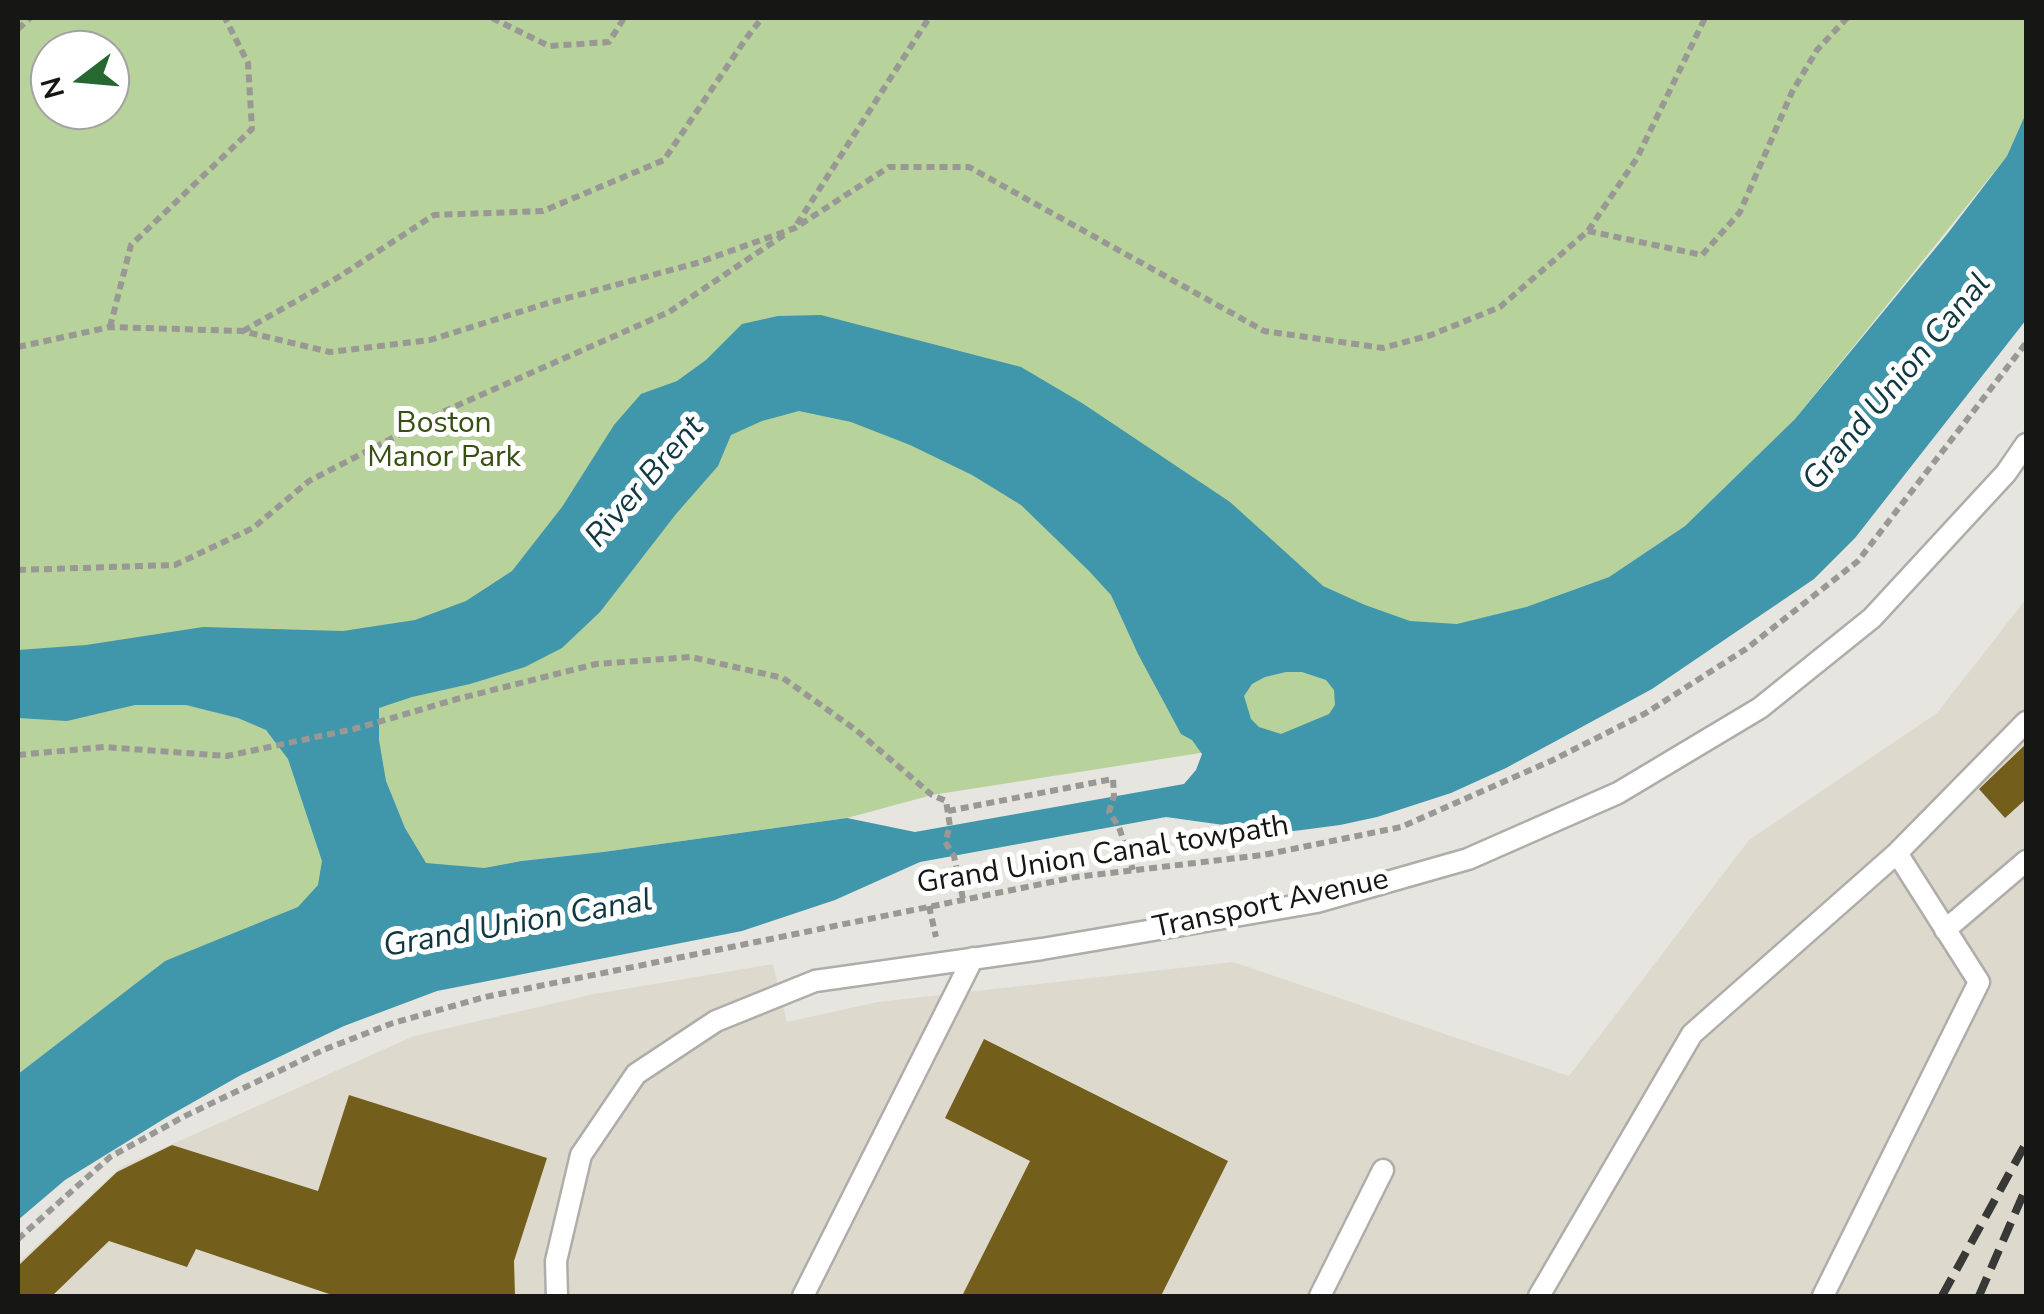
<!DOCTYPE html>
<style>
body{margin:0}
#map{position:relative;width:2044px;height:1314px;overflow:hidden;background:#e6e5e0;font-family:"Nunito Sans",sans-serif}
canvas{display:block}
.frame{position:absolute;inset:0;border:20px solid #161614;pointer-events:none}
.north{position:absolute;left:30px;top:30px;width:100px;height:100px;box-sizing:border-box;background:#fff;border:2px solid #a2a2a1;border-radius:50%;rotate:254deg;font-size:28px;font-weight:700;line-height:40px;text-align:center;color:#161614}
.north::after{content:'';display:block;margin:auto;width:35px;height:45px;background:#276831;clip-path:polygon(50% 0,100% 100%,50% 72%,0 100%)}
</style>
<div id="map">
<canvas width="2044" height="1314"></canvas>
<div class="frame"></div>
<div class="north">N</div>
</div>
<script>
const ctx = document.querySelector('canvas').getContext('2d');
ctx.lineJoin = 'round';
function fillPath(path, color) {
  ctx.fillStyle = color;
  ctx.fill(path, 'evenodd');
}
function shape(rows) {
  const path = new Path2D();
  for (const r of rows) {
    path.moveTo(r[0], r[1]);
    for (let i = 2; i < r.length; i += 2) path.lineTo(r[i], r[i + 1]);
  }
  return path;
}
function stroke(path, color, width, dash) {
  ctx.strokeStyle = color;
  ctx.lineWidth = width;
  ctx.lineCap = dash ? 'butt' : 'round';
  ctx.setLineDash(dash || []);
  ctx.stroke(path);
}
function write(font, color, halo, rows, align = 'center') {
  ctx.font = font + ' "Nunito Sans",sans-serif';
  ctx.lineWidth = 10;
  ctx.setLineDash([]);
  ctx.textBaseline = 'middle';
  ctx.strokeStyle = halo;
  ctx.fillStyle = color;
  for (const [text, x, y, turn = 0] of rows) {
    ctx.save();
    ctx.translate(x, y);
    ctx.rotate((+turn || 0) * Math.PI / 180);
    ctx.textAlign = isNaN(turn) ? turn : align;
    if (halo) ctx.strokeText(text, 0, 0);
    ctx.fillText(text, 0, 0);
    ctx.restore();
  }
}
const built = shape([
 [2026,599,2026,1289,2022,1296,18,1296,18,1263,121,1167,414,1036,594,994,773,964,787,1022,878,1002,1233,962,1569,1076,1749,840,1937,713]
]);
const green = shape([
 [18,18,2026,18,2026,113,2007,156,1795,419,1685,526,1609,577,1526,607,1283,740,932,795,847,818,603,852,520,861,484,868,165,961,18,1074],
 [50,50,110,50,110,110,50,110]
]);
const water = shape([
 [2026,113,2026,320,1855,538,1814,579,1652,689,1506,768,1451,793,1377,817,1340,825,1294,831,1245,828,1166,817,920,862,835,900,742,931,437,991,344,1026,241,1075,167,1117,65,1180,18,1220,18,1074,165,961,298,907,318,885,322,861,288,759,266,730,238,718,186,705,135,705,67,721,18,718,18,650,86,645,203,627,343,631,415,620,466,601,512,571,562,507,614,425,641,394,677,381,706,360,742,324,778,316,821,315,1021,367,1082,403,1230,502,1323,586,1365,605,1410,621,1457,624,1526,607,1609,577,1685,526,1795,419,1948,233,2007,156],
 [799,411,851,422,910,445,972,475,1021,505,1089,571,1111,595,1138,654,1181,734,1192,740,1202,754,1196,770,1184,784,915,832,847,818,603,852,521,861,484,868,426,863,405,828,386,781,379,740,379,708,412,697,470,684,525,667,562,648,600,612,676,514,718,466,731,435,762,421],
 [1286,672,1302,672,1326,680,1334,690,1335,705,1329,714,1281,734,1259,727,1251,719,1244,696,1252,684,1265,677]
]);
const building = shape([
 [2026,744,2026,799,2005,818,1979,789],
 [984,1039,1228,1161,1161,1296,962,1296,1030,1161,945,1118],
 [349,1095,547,1158,514,1261,515,1296,335,1296,196,1249,187,1267,109,1241,52,1296,18,1296,18,1266,117,1172,172,1145,318,1191]
]);
const path = shape([
 [492,18,549,46,609,42,624,18],
 [18,29,30,18],
 [797,224,929,18],
 [1588,231,1702,255,1740,212,1792,92,1817,50,1847,18],
 [110,327,131,245,252,129,248,63,225,18],
 [243,331,337,278,434,215,543,211,664,160,745,40,762,18],
 [18,347,110,327,242,331,330,352,430,340,545,304,697,263,795,228,889,167,969,167,1264,331,1383,348,1431,335,1500,307,1588,231,1637,158,1705,18],
 [18,570,175,565,253,528,309,481,447,410,669,312,784,235],
 [18,755,104,747,227,756,354,729,457,699,596,664,691,657,783,678,856,730,932,795,946,801,950,826,945,842,954,856,963,899],
 [948,811,1113,779,1114,796,1109,812,1119,827,1133,870],
 [929,906,936,937],
 [18,1239,110,1157,183,1117,323,1050,393,1023,485,997,1076,877,1263,855,1401,827,1551,761,1646,713,1746,649,1858,561,2026,343]
]);
const lane = shape([
 [1945,930,2026,861],
 [557,1296,556,1261,581,1155,636,1074,716,1021,815,981,1042,949,1317,902,1468,859,1618,793,1760,708,1872,618,2006,473,2026,444],
 [803,1296,973,958],
 [1320,1296,1383,1170],
 [1539,1296,1692,1034,1897,853],
 [1823,1296,1979,982,1897,853,2026,722]
]);
const rail = shape([
 [1942,1296,2026,1143],
 [1979,1296,2026,1188]
]);
const parkNames = [
 ["Boston",444,425],
 ["Manor Park",444,459]
];
const streetNames = [
 ["Grand Union Canal towpath",1103,856,-9],
 ["Transport Avenue",1271,905,-12]
];
const waterNames = [
 ["Grand Union Canal",1898,383,-50],
 ["River Brent",646,483,-49],
 ["Grand Union Canal",518,925,-10]
];
fillPath(built, '#ded9cd');
fillPath(green, '#b7d29b');
fillPath(water, '#4096aa');
fillPath(building, '#745e1c');
stroke(lane, '#afada9', 25);
stroke(path, '#999894', 6, [8, 5]);
stroke(lane, '#fff', 20);
stroke(rail, '#383836', 8, [20, 10]);
write('30px', '#385112', '#fff', parkNames);
write('30px', '#161614', '#fff', streetNames);
write('italic 32px', '#0f3841', '#fff', waterNames);
</script>
